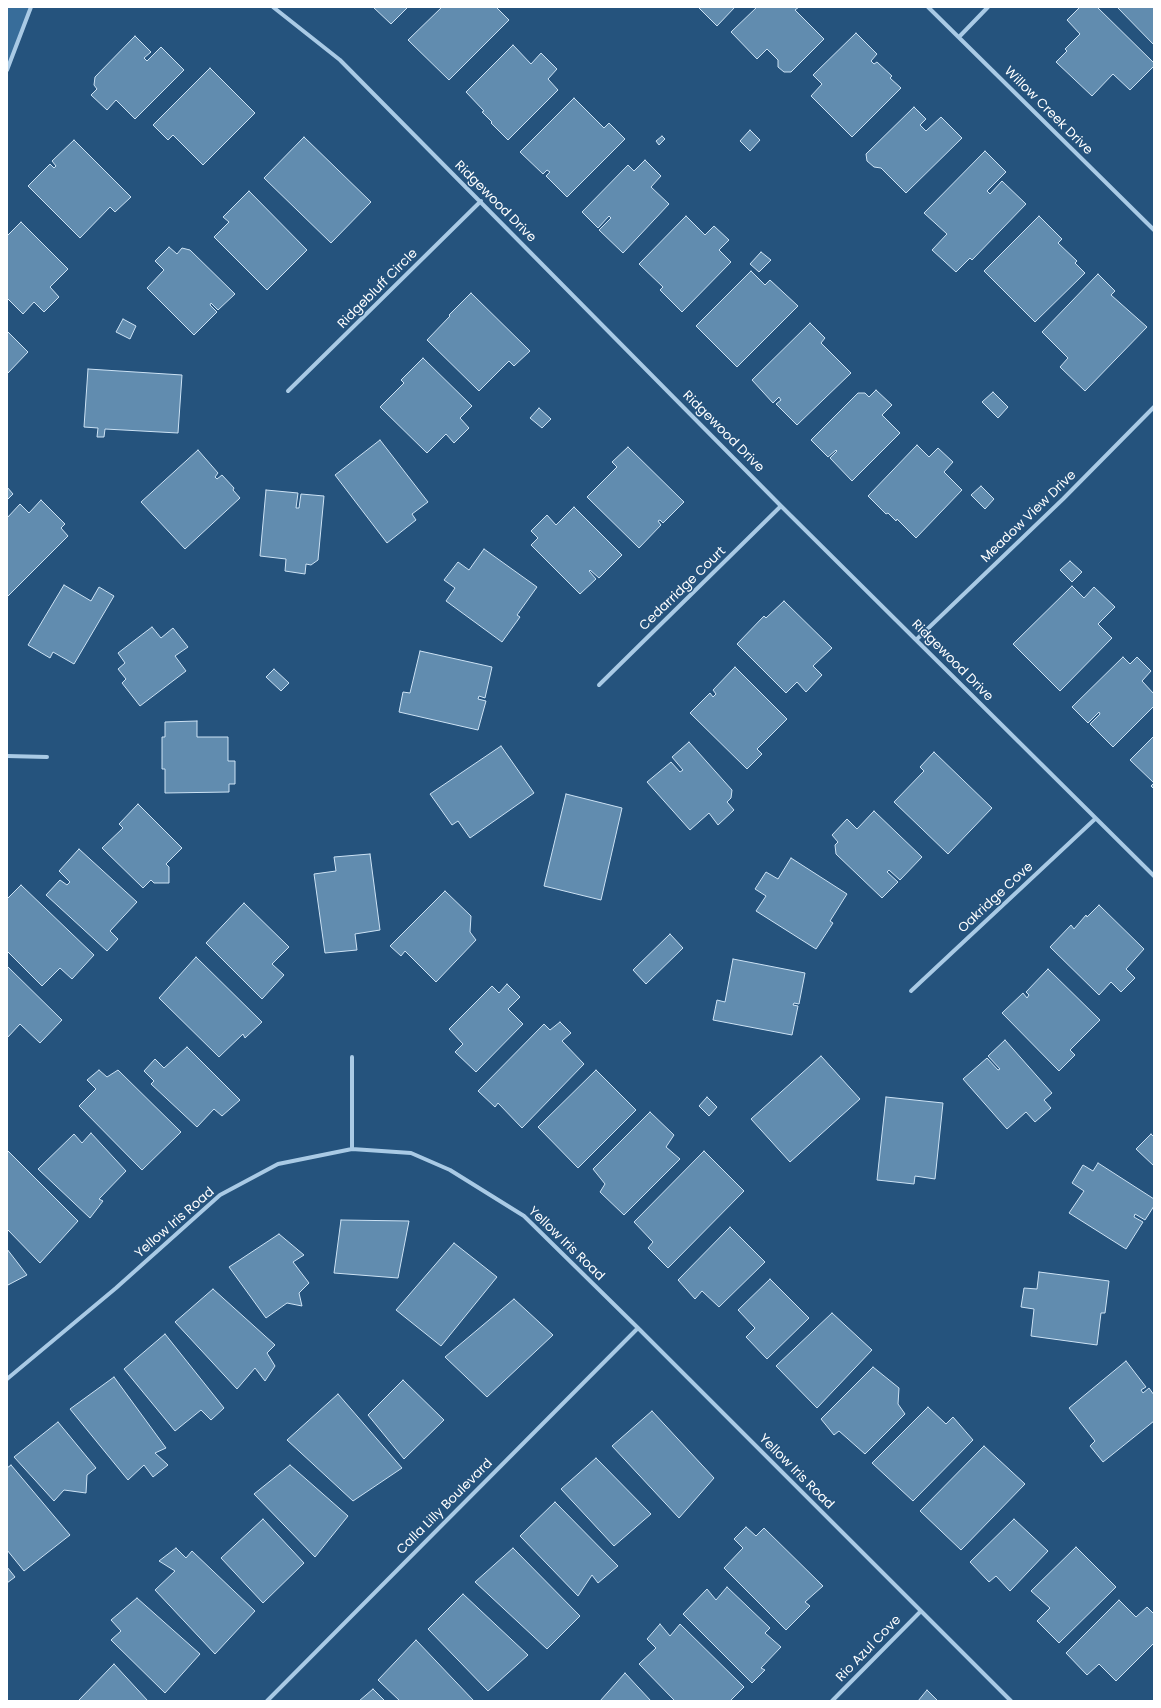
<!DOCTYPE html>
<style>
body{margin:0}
#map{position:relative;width:1161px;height:1708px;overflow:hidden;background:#25537d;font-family:Poppins,sans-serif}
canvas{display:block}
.frame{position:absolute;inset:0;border:8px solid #fff;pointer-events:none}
</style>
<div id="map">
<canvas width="1161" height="1708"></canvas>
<div class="frame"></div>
</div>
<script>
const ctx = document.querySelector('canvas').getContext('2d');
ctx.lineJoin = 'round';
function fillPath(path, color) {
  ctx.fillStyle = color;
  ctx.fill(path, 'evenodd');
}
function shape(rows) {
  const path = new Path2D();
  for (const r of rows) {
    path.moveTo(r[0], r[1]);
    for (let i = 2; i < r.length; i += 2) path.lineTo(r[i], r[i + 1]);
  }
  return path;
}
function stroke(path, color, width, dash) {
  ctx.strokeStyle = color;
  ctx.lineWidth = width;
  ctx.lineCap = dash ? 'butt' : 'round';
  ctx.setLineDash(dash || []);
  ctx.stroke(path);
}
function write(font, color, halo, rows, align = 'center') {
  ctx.font = font + ' Poppins,sans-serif';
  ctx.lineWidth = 3;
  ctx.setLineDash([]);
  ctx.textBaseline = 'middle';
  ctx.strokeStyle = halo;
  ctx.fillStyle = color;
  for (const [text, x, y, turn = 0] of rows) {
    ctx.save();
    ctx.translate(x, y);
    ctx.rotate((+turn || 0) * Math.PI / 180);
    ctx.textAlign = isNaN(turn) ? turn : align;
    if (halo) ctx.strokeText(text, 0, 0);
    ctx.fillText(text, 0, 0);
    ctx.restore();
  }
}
const green = shape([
 [7,7,31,7,7,70]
]);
const building = shape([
 [373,7,408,7,391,24,373,7],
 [442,7,496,7,509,20,449,80,408,40,442,7],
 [698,7,735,7,717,26,698,7],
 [757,7,799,7,795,10,824,39,791,72,784,72,778,67,778,60,767,49,757,59,731,32,757,7],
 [1080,7,1097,7,1154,63,1154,66,1130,90,1113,74,1092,96,1056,62,1067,51,1065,49,1080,34,1067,20,1080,7],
 [1117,7,1154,7,1154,45,1117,7],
 [856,33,877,54,871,61,874,64,877,62,892,76,890,78,901,88,852,137,811,96,822,84,813,75,856,33],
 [135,36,151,52,144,58,147,61,161,47,184,70,135,119,116,100,107,110,91,95,97,89,94,85,95,77,135,36],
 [513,45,531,64,541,53,557,69,548,79,558,90,508,140,491,123,492,122,482,112,484,111,466,92,513,45],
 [210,68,255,113,203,165,173,135,168,140,153,125,210,68],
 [574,98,604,128,609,123,625,139,567,197,546,176,550,172,547,170,543,174,520,152,574,98],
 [914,107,926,119,920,125,926,131,941,117,962,138,906,193,881,168,874,167,867,161,866,154,914,107],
 [750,130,760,140,750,151,740,141,750,130],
 [662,136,665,139,659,145,656,141,662,136],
 [304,137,371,202,331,243,264,178,304,137],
 [74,140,131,197,115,212,110,207,80,238,28,186,50,164,54,168,56,166,52,161,74,140],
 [985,151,1006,172,987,191,990,194,1002,181,1026,204,972,260,970,258,956,272,932,250,947,234,924,213,985,151],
 [645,160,661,176,651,187,669,204,623,253,599,230,611,218,609,216,598,228,582,212,628,165,634,171,645,160],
 [249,191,307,250,267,290,214,237,229,222,223,217,249,191],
 [686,216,705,235,714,226,729,240,719,250,731,262,682,312,660,290,663,287,639,264,686,216],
 [1039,216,1062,239,1058,243,1077,261,1075,263,1085,273,1035,322,984,271,1039,216],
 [21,222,68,269,50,287,59,297,44,312,34,302,23,314,7,298,7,236,21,222],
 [169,247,177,254,182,248,190,250,235,294,218,310,211,303,210,305,217,312,194,335,147,288,164,270,155,261,169,247],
 [761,252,771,260,759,272,750,264,761,252],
 [751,271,765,285,770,280,798,306,737,367,696,326,751,271],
 [1098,274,1115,291,1111,295,1147,327,1085,391,1060,367,1068,358,1042,332,1098,274],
 [471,293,530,351,514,366,509,361,479,391,427,340,450,316,449,315,471,293],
 [123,319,136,326,130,339,116,332,123,319],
 [810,323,825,338,821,343,851,373,797,425,776,404,781,400,779,397,773,403,752,380,810,323],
 [7,331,28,352,7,374,7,331],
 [423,358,472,406,460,418,469,428,454,443,446,434,427,453,380,407,404,383,401,380,423,358],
 [88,369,182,375,178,433,105,429,104,437,97,437,98,428,84,427,88,369],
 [876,390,892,405,882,415,900,433,852,481,830,458,837,451,836,450,828,457,811,440,858,393,865,393,869,397,876,390],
 [993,392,1008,407,998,418,982,402,993,392],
 [539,408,551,419,542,428,530,418,539,408],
 [380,440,428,502,412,514,416,520,387,543,335,475,380,440],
 [917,445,929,457,938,448,953,462,944,472,962,490,916,538,897,519,896,521,888,513,886,514,868,496,917,445],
 [628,447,684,502,663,523,660,520,658,521,661,525,639,548,587,497,617,467,612,462,628,447],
 [198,450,218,473,215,477,217,479,222,475,234,488,233,490,240,498,185,549,141,502,198,450],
 [981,486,994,499,985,509,971,495,981,486],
 [7,487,13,494,7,500,7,487],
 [266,490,298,493,296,508,299,508,301,494,324,496,318,560,311,565,306,564,305,574,285,571,286,559,260,556,266,490],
 [41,500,65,524,61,528,68,536,7,597,7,518,20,504,29,513,41,500],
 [574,507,622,555,599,578,590,570,589,571,596,579,580,594,531,545,538,538,531,531,547,515,556,525,574,507],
 [484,549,537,587,517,615,520,617,502,642,446,601,455,588,444,580,458,562,469,570,484,549],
 [1070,561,1082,572,1072,582,1060,570,1070,561],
 [64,585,91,601,99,587,114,596,74,664,53,652,50,658,28,645,64,585],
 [1072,586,1084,598,1094,587,1115,607,1098,624,1112,638,1060,691,1013,644,1072,586],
 [784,601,832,648,813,666,822,675,806,692,797,682,786,693,737,644,764,616,766,618,784,601],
 [152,627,161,638,173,628,188,647,175,656,186,671,140,706,122,683,126,679,118,669,125,663,118,653,152,627],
 [420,651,492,667,485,698,479,696,478,699,486,701,478,730,399,712,403,692,410,693,420,651],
 [1123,657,1130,664,1137,657,1151,671,1142,681,1154,694,1154,706,1113,747,1090,724,1100,714,1099,712,1088,723,1072,707,1123,657],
 [735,667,787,719,757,749,762,754,747,769,690,713,710,693,713,697,716,694,713,690,735,667],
 [274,669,289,683,281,691,266,677,274,669],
 [197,721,197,737,228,737,228,761,235,761,235,784,229,784,229,792,165,793,165,769,162,769,162,737,165,737,165,722,197,721],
 [1154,736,1154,789,1151,786,1154,783,1130,760,1154,736],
 [689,742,732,790,731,798,727,802,734,810,718,825,709,813,690,830,647,782,671,762,680,772,683,770,672,757,689,742],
 [501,746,534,793,470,838,458,821,452,825,430,794,501,746],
 [934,752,992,808,948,854,894,802,924,771,920,767,934,752],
 [566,794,622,808,601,900,544,886,566,794],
 [138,804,182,848,166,864,169,867,169,883,154,883,151,880,143,888,102,848,123,828,119,824,138,804],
 [874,811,922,857,900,880,889,870,887,872,898,882,882,898,836,854,835,845,838,842,832,835,847,819,857,829,874,811],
 [79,849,137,902,110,931,118,939,107,951,46,895,60,880,67,885,70,882,59,871,79,849],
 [370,854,380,930,355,934,357,950,325,953,314,874,336,871,334,857,370,854],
 [791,858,847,894,830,921,833,923,816,949,756,911,766,896,755,889,766,872,778,879,791,858],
 [21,885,94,955,72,979,60,968,42,986,7,951,7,899,21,885],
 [445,891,471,916,470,932,476,940,436,982,405,951,401,956,390,946,445,891],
 [244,903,289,947,272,964,284,975,262,999,206,943,244,903],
 [1099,905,1144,949,1126,969,1135,978,1121,992,1111,982,1099,995,1050,947,1071,925,1074,929,1086,915,1087,917,1099,905],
 [670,934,683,948,646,984,633,970,670,934],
 [196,957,262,1022,245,1038,243,1034,219,1057,159,998,196,957],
 [733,959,805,973,799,1004,794,1003,793,1005,798,1006,792,1035,713,1020,717,1000,725,1002,733,959],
 [7,966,62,1020,40,1043,20,1024,7,1038,7,966],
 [1048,969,1100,1020,1070,1050,1075,1055,1059,1071,1002,1013,1023,993,1027,998,1029,995,1026,992,1048,969],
 [507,984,520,997,508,1009,523,1024,476,1072,455,1052,463,1044,449,1029,492,986,499,993,507,984],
 [560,1022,571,1033,562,1041,584,1064,522,1128,498,1103,495,1107,478,1091,544,1024,550,1030,560,1022],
 [1005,1040,1052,1093,1044,1100,1051,1108,1035,1122,1026,1112,1007,1129,963,1079,987,1058,998,1070,1000,1069,988,1056,1005,1040],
 [187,1047,240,1100,222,1116,214,1109,197,1127,151,1084,154,1081,144,1071,155,1059,164,1068,187,1047],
 [821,1056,860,1099,790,1162,751,1119,821,1056],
 [99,1070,107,1077,118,1070,181,1132,142,1170,79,1106,96,1089,87,1080,99,1070],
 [596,1070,636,1110,578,1168,538,1127,596,1070],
 [707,1097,717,1107,709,1116,699,1106,707,1097],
 [886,1097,943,1103,935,1179,915,1176,914,1184,877,1180,886,1097],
 [650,1112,674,1135,666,1147,680,1159,624,1215,600,1192,605,1184,593,1169,650,1112],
 [91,1133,126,1171,99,1199,103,1201,90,1218,38,1169,74,1134,82,1143,91,1133],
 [1151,1134,1154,1137,1154,1166,1136,1149,1151,1134],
 [7,1150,78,1221,40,1263,7,1229,7,1150],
 [704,1151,744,1191,668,1268,648,1248,653,1242,634,1222,704,1151],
 [1098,1163,1154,1199,1154,1206,1145,1220,1135,1214,1134,1217,1143,1222,1126,1249,1069,1213,1084,1191,1072,1183,1083,1165,1093,1171,1098,1163],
 [341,1220,409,1221,398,1278,334,1273,341,1220],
 [730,1227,765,1262,719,1307,702,1291,695,1299,678,1280,730,1227],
 [279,1234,304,1255,293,1262,309,1283,299,1293,302,1306,287,1303,266,1318,229,1267,279,1234],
 [454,1243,497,1277,441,1346,396,1310,454,1243],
 [7,1249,27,1275,8,1285,7,1284,7,1249],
 [1039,1272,1109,1281,1105,1313,1101,1313,1097,1345,1031,1336,1034,1309,1021,1307,1024,1288,1037,1289,1039,1272],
 [770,1279,809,1318,767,1359,746,1337,755,1328,738,1310,770,1279],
 [213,1289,275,1345,267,1353,275,1366,265,1381,255,1368,237,1389,175,1322,213,1289],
 [514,1299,553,1335,487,1397,445,1357,514,1299],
 [832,1313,872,1350,817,1408,776,1366,832,1313],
 [165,1334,224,1408,211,1420,201,1410,175,1431,124,1369,165,1334],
 [1126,1361,1146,1387,1141,1390,1143,1393,1149,1388,1154,1395,1154,1421,1103,1462,1090,1446,1095,1441,1069,1408,1126,1361],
 [873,1367,899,1388,898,1404,905,1414,865,1454,839,1431,834,1435,821,1419,873,1367],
 [114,1377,166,1448,155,1453,168,1465,153,1477,144,1465,128,1480,70,1409,114,1377],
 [403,1380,444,1420,404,1459,368,1415,403,1380],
 [338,1394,402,1468,353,1501,287,1440,338,1394],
 [928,1407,946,1424,953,1417,973,1440,913,1501,872,1463,928,1407],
 [652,1411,714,1478,679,1518,612,1446,652,1411],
 [58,1422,96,1468,87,1475,86,1493,64,1490,54,1501,14,1457,58,1422],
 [984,1446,1025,1484,961,1550,920,1511,984,1446],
 [596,1458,651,1514,614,1546,561,1489,596,1458],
 [11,1465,70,1535,24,1571,7,1550,7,1468,11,1465],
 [290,1465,348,1516,315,1557,254,1494,290,1465],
 [555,1502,618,1566,598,1583,592,1575,578,1596,520,1536,555,1502],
 [263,1519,304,1563,263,1603,221,1558,263,1519],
 [1014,1519,1048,1551,1010,1591,996,1576,989,1582,970,1562,1014,1519],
 [746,1527,756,1536,764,1528,823,1586,805,1602,810,1606,786,1630,724,1568,743,1548,734,1539,746,1527],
 [1076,1547,1116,1587,1059,1643,1037,1621,1050,1608,1031,1591,1076,1547],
 [176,1548,186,1558,192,1551,255,1611,215,1654,155,1590,175,1571,159,1561,176,1548],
 [513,1548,580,1616,547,1649,475,1582,513,1548],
 [7,1567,15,1577,7,1583,7,1567],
 [727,1587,770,1628,765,1633,781,1647,761,1668,765,1670,752,1683,683,1614,707,1589,716,1600,727,1587],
 [463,1594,528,1655,488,1691,428,1629,463,1594],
 [137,1598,200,1654,165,1693,111,1640,121,1631,111,1620,137,1598],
 [1119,1600,1136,1617,1147,1607,1154,1614,1154,1643,1116,1681,1099,1664,1087,1675,1066,1653,1119,1600],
 [660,1624,670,1636,680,1624,744,1687,730,1701,675,1701,639,1664,656,1648,647,1639,660,1624],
 [416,1640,474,1701,400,1701,378,1680,416,1640],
 [114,1664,148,1701,78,1701,114,1664],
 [625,1673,651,1701,600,1701,625,1673],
 [373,1689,385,1701,359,1701,373,1689],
 [927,1690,938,1701,918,1701,927,1690]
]);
const street = shape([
 [273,7,340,60,781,506,1154,876],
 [928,7,1154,230],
 [959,37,988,7],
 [7,70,31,7],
 [288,391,481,201],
 [917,639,1063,499,1154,407],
 [599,685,781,506],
 [7,756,47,757],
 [911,991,1095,819],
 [352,1057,352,1149],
 [7,1379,116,1288,220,1195,278,1164,352,1149,411,1153,450,1170,524,1216,638,1328,1011,1701],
 [267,1701,638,1328],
 [832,1701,921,1611]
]);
const streetNames = [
 ["Willow Creek Drive",1048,111,45],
 ["Ridgewood Drive",495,202,45],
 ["Ridgebluff Circle",378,289,-45],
 ["Ridgewood Drive",723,432,45],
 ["Meadow View Drive",1029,517,-44],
 ["Cedarridge Court",683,589,-44],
 ["Ridgewood Drive",952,661,45],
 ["Oakridge Cove",996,898,-43],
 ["Yellow Iris Road",175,1223,-41],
 ["Yellow Iris Road",566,1244,44],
 ["Yellow Iris Road",796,1472,45],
 ["Calla Lilly Boulevard",445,1507,-45],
 ["Rio Azul Cove",869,1649,-46]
];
fillPath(green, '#386d9a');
fillPath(building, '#618caf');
stroke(building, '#cce2f4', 1);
stroke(street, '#a9cae5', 4);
write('13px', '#fff', '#25537d', streetNames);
</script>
